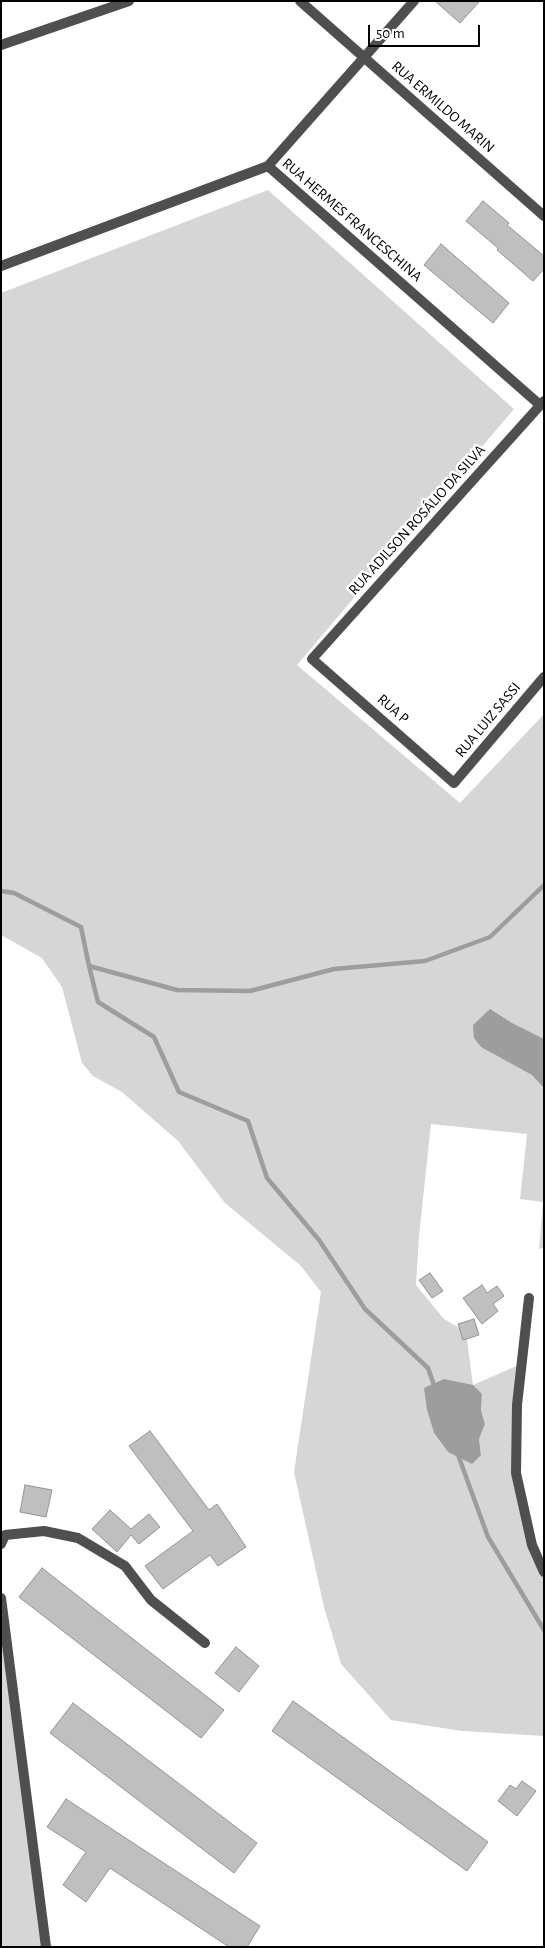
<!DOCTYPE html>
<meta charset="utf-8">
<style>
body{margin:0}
#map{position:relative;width:545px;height:1948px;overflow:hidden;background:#fff;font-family:"Alegreya Sans",sans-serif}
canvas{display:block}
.frame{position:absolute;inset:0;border:2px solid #000;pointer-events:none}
.scale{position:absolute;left:368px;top:25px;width:112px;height:22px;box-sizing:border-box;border:2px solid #000;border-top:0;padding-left:6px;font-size:15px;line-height:18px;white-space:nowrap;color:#000;-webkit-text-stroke:4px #fff;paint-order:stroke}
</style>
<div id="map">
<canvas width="545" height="1948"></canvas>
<div class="frame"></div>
<div class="scale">50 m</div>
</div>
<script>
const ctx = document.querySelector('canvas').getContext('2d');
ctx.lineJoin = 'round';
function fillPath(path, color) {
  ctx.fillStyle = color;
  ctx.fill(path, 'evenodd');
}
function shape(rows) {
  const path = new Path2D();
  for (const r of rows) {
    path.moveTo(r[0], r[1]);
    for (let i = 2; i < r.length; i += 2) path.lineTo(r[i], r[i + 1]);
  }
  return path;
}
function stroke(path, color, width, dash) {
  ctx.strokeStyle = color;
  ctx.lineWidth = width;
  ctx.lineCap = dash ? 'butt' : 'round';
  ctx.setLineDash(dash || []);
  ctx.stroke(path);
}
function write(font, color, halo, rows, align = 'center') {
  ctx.font = font + ' "Alegreya Sans",sans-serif';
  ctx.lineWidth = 5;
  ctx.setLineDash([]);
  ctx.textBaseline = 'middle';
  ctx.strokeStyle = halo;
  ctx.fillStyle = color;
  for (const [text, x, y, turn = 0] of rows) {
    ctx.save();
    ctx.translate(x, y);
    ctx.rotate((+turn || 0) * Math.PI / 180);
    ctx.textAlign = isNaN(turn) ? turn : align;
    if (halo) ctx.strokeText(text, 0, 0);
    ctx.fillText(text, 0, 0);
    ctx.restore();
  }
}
const green = shape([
 [268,190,514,409,297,665,460,803,544,714,544,1248,539,1249,543,1202,520,1199,527,1134,431,1124,419,1236,416,1285,444,1319,466,1332,473,1385,521,1364,516,1473,544,1572,544,1736,462,1731,391,1720,341,1664,324,1607,294,1472,321,1292,301,1266,225,1203,178,1141,122,1092,93,1076,82,1063,62,987,42,958,1,935,1,293],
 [482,1394,481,1410,485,1424,479,1439,481,1455,448,1452,434,1433,427,1410],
 [1,1598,46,1947,1,1947]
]);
const water = shape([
 [490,1009,512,1023,544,1039,544,1088,532,1075,481,1047,474,1038,473,1025],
 [444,1379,473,1385,482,1394,481,1410,485,1424,479,1439,481,1455,472,1464,448,1452,434,1433,427,1410,424,1388]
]);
const stream = shape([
 [1,891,14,893,81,927,89,966,177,990,250,991,334,969,425,961,490,937,544,885],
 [89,966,98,1002,154,1037,179,1092,248,1121,267,1178,319,1240,365,1309,428,1368,435,1388],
 [457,1452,488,1537,544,1630]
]);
const building = shape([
 [435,1,480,1,460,23,435,1],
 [483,201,509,223,507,225,544,256,544,269,533,281,497,250,498,248,466,221,483,201],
 [441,244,509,303,493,323,424,265,441,244],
 [430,1273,443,1291,432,1298,419,1280,430,1273],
 [482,1285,487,1293,497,1286,504,1296,493,1304,498,1311,482,1324,463,1298,482,1285],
 [474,1319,479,1335,463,1340,458,1324,474,1319],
 [150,1431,209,1510,217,1504,246,1547,218,1566,210,1555,163,1589,145,1566,193,1531,129,1446,150,1431],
 [25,1485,52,1490,46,1517,20,1512,25,1485],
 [110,1510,131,1529,149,1514,160,1527,139,1544,131,1535,117,1552,92,1529,110,1510],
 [42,1568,224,1710,201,1738,19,1597,42,1568],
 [236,1647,259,1666,239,1692,215,1673,236,1647],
 [293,1701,488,1842,467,1871,272,1731,293,1701],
 [73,1703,257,1843,234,1873,50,1733,73,1703],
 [522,1781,536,1791,517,1816,498,1801,510,1785,516,1789,522,1781],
 [66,1799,260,1926,247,1947,229,1947,110,1868,86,1902,63,1885,86,1852,47,1827,66,1799]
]);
const street = shape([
 [300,1,544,216],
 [1,45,129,1],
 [268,166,414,1],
 [1,266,268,166,540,405],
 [544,401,312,659,454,783,544,677],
 [529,1298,517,1405,516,1473,532,1545,544,1572],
 [1,1544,5,1535,44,1531,78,1538,125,1566,151,1600,205,1643],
 [1,1598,46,1947]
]);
const streetNames = [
 ["RUA ERMILDO MARIN",443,107,41],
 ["RUA HERMES FRANCESCHINA",352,220,41],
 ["RUA ADILSON ROSÁLIO DA SILVA",417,520,-48],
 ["RUA P",393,709,41],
 ["RUA LUIZ SASSI",488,720,-50]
];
fillPath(green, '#d6d6d6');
fillPath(water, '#9d9d9d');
stroke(stream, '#9d9d9d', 4.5);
fillPath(building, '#bfbfbf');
stroke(building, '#939393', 1);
stroke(street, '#4f4f4f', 10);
write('15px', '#000', '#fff', streetNames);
</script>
